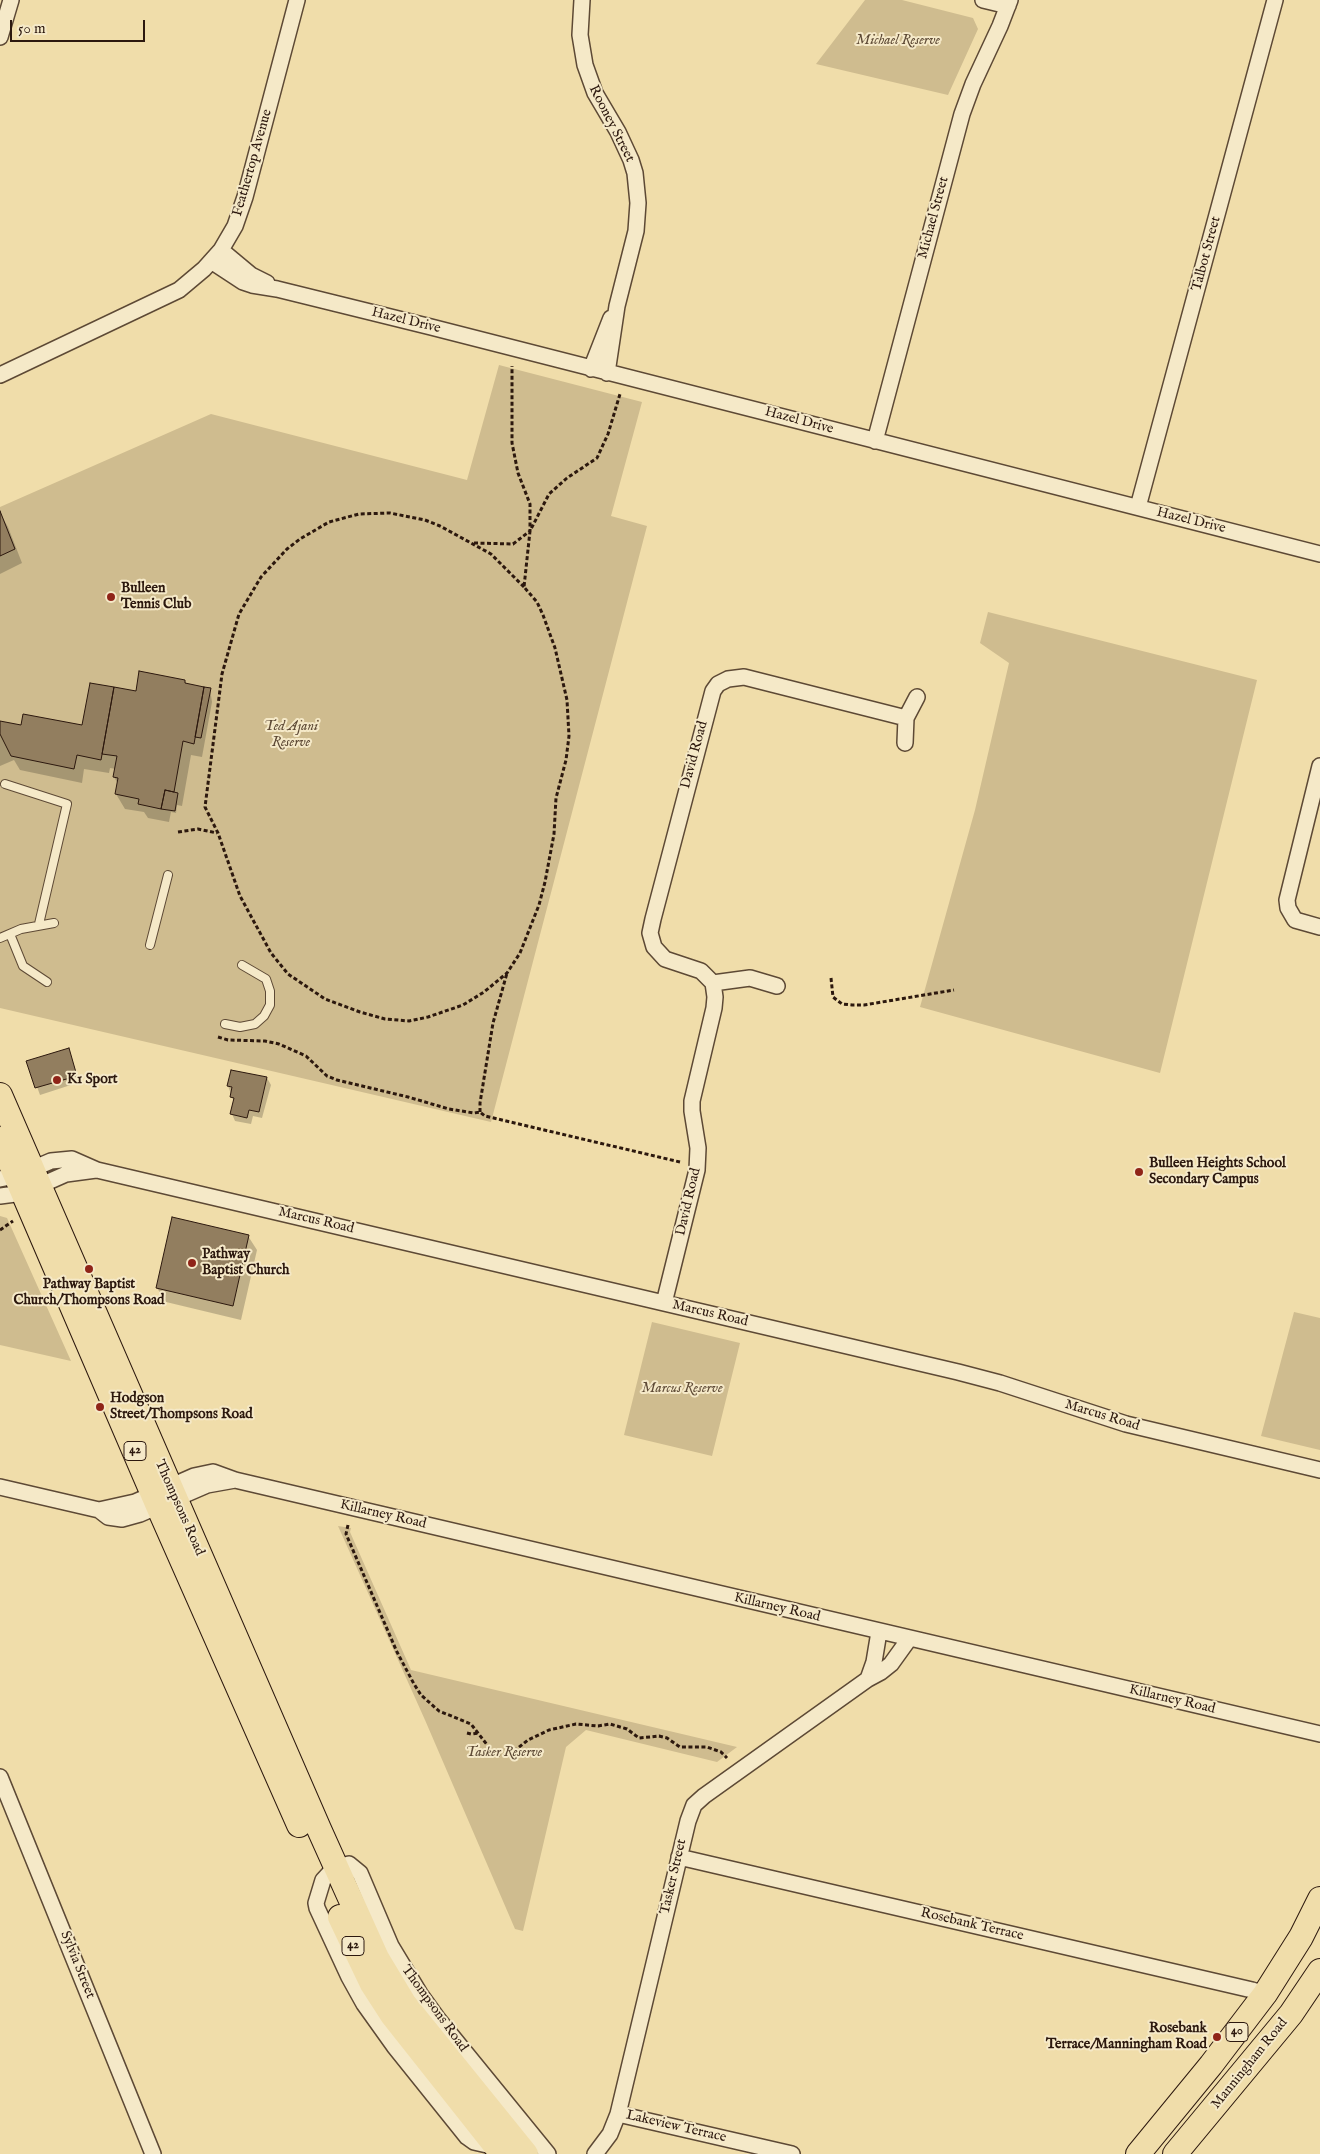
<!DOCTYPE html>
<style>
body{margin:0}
#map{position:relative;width:1320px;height:2154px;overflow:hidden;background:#f0ddaa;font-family:"IM FELL English",serif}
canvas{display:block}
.scale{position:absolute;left:10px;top:20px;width:135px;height:22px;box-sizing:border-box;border:2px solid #2c180e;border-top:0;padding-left:6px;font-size:15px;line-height:18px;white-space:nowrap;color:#2c180e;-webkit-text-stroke:4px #f5e9c8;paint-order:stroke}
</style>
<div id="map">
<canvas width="1320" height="2154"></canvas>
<div class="scale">50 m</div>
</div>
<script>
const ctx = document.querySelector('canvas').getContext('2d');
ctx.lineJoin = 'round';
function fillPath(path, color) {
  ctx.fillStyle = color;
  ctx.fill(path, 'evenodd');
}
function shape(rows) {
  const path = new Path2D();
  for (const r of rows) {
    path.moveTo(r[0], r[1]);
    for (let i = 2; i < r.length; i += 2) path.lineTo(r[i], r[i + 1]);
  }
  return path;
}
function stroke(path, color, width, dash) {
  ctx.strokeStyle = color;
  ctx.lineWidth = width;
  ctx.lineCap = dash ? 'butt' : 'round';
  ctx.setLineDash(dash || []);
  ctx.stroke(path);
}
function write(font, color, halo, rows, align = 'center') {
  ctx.font = font + ' "IM FELL English",serif';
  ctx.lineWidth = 4;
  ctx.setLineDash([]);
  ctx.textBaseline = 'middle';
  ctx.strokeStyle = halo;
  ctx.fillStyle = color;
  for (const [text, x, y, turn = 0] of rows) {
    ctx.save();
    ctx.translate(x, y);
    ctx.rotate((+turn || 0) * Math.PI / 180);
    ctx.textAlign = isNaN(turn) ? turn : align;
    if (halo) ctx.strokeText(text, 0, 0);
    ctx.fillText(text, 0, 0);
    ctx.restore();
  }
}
const green = shape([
 [865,0,902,0,973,18,978,29,948,95,816,64],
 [499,365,642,402,611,516,647,526,491,1122,0,1008,0,507,211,414,467,480],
 [988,612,1257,680,1160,1073,920,1007,975,810,1009,663,980,643],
 [0,1216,7,1218,71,1361,0,1345],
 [1294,1312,1320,1318,1320,1450,1261,1436],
 [652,1322,740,1343,712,1456,624,1435],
 [338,1526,351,1528,350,1532,411,1670,737,1747,717,1762,586,1730,566,1747,523,1931,515,1929,425,1720]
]);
const shadow = shape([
 [0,513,8,527,22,563,0,574],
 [185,681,187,685,210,689,212,702,202,757,191,755,182,806,177,805,176,813,171,812,169,822,148,818,144,812,125,809,116,794,118,784,114,777,116,769,110,768,109,773,84,769,82,783,20,770,14,760,0,766,0,722,22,726,83,726,137,692],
 [68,1050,80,1082,40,1095,28,1062],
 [267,1078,271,1085,262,1118,253,1116,251,1124,235,1121,232,1114,234,1102,228,1086],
 [248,1236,257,1250,241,1320,166,1302,157,1288]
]);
const building = shape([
 [0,511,15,549,0,556,0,511],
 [139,671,185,680,185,683,204,687,194,744,183,741,174,792,165,790,161,809,138,804,139,799,115,794,118,778,113,777,117,756,102,754,114,687,136,691,139,671],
 [90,683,114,687,101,760,77,755,74,769,11,756,0,734,0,721,21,725,23,714,82,725,90,683],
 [204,687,211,688,201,738,195,737,204,687],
 [165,790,178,793,175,811,161,809,165,790],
 [69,1048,77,1076,35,1088,26,1061,69,1048],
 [231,1070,267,1077,259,1112,249,1110,247,1118,230,1114,234,1098,230,1097,232,1087,227,1086,231,1070],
 [172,1217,249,1235,233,1306,156,1288,172,1217]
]);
const path = shape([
 [474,543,513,544,530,531,530,504,518,473,512,443,512,366],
 [524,587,491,554,440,526,425,520,390,513,359,514,329,522,300,539,287,549,261,577,239,614,222,674,205,807,218,833,240,896,271,953,288,974,325,999,360,1012,385,1019,409,1021,428,1017,463,1005,484,992,507,973,520,953,539,905,545,882,554,834,556,798,566,760,569,736,567,700,555,648,543,615,537,602,524,587,530,531,549,494,567,478,597,458,608,434,620,394],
 [178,832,198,829,217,833],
 [831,978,833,997,842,1004,852,1005,864,1005,954,990],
 [218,1037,228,1040,265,1041,279,1044,306,1056,327,1076,337,1080,408,1097,449,1109,474,1113,480,1112,485,1116,680,1162],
 [480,1112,480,1103,493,1023,507,973],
 [0,1230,13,1221],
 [348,1525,346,1534,397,1652,414,1684,421,1695,439,1711,471,1724,495,1755,508,1756,528,1740,549,1730,576,1724,598,1726,610,1724,627,1729,639,1738,659,1736,667,1738,680,1747,707,1747,721,1752,727,1758],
 [467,1733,471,1734,479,1733]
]);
const service = shape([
 [5,784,67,804,39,924],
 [10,934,23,966,47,982],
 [0,938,21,929,54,923],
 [150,945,168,875],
 [225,1024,240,1027,255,1024,264,1016,270,1005,270,991,266,979,242,965]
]);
const minor = shape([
 [582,0,580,35,585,65,595,93,618,132,631,160,635,173,638,203,636,231,617,306,607,373],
 [983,0,1008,6],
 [0,37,11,0],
 [221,250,251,275,267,283],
 [211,261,243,282,252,285,277,289,431,327,1320,554],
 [591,369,611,318],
 [0,375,179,290,204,269,221,250,235,226,245,197,297,0],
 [875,441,962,114,973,84,1000,26,1010,0],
 [1138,507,1275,0],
 [905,743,906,718,917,697],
 [1320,766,1287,900,1288,908,1295,920,1320,927],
 [713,983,701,971,665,959,654,947,650,933,653,919,713,691,718,684,728,679,744,677,906,718],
 [0,1179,16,1176,51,1161,72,1159,97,1170,958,1372,1000,1383,1126,1424,1320,1470],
 [0,1196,23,1193,66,1174,96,1170],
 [664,1303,697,1170,698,1148,692,1111,692,1101,714,1008,715,997,713,983,750,978,777,986],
 [0,1487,99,1510,108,1517,122,1519,140,1514,207,1485,235,1480],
 [99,1510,135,1502,194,1476,213,1472,235,1480,1320,1734],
 [868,1679,874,1662,879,1632],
 [0,1777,153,2154],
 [679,1857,1252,1990,1265,1994],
 [618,2114,792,2154],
 [496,2147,474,2142,467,2137,394,2046,364,2004,349,1977,317,1908,316,1903,323,1880,335,1867,349,1864,360,1873,391,1946,420,1994,438,2019,548,2154],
 [595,2154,610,2134,618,2114,688,1821,694,1805,704,1796,868,1679,881,1672,891,1664,909,1639]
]);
const primary = shape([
 [0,1095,319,1829,377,1958,404,2003,526,2154],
 [0,1139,158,1506,299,1825],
 [340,1917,372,1984,392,2015,502,2154],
 [1138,2154,1211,2065,1265,1994,1301,1937,1320,1899],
 [1175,2154,1291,2014,1320,1971]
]);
const markers = [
 [111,597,5,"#8f2418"],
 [57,1080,5,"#8f2418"],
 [1139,1172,5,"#8f2418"],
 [192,1263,5,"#8f2418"],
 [89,1269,5,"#8f2418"],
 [100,1407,5,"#8f2418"],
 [1217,2037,5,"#8f2418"]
];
const shields = [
 [135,1451,22],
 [353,1946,22],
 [1237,2032,22]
];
const shieldNames = [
 ["42",135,1451],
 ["42",353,1946],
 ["40",1237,2032]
];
const parkNames = [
 ["Michael Reserve",898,41],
 ["Ted Ajani",291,727],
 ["Reserve",291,743],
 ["Marcus Reserve",682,1389],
 ["Tasker Reserve",504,1753]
];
const streetNames = [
 ["Rooney Street",611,124,63],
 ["Feathertop Avenue",253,163,-74],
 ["Michael Street",934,218,-75],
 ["Talbot Street",1207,254,-75],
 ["Hazel Drive",406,321,14],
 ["Hazel Drive",799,421,15],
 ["Hazel Drive",1191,521,14],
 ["David Road",695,755,-75],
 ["David Road",689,1202,-77],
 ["Marcus Road",316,1221,13],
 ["Marcus Road",710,1314,13],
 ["Marcus Road",1102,1416,17],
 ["Thompsons Road",179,1508,66],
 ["Killarney Road",383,1515,13],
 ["Killarney Road",777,1608,13],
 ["Killarney Road",1172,1700,13],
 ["Tasker Street",674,1877,-77],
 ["Rosebank Terrace",972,1925,13],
 ["Sylvia Street",77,1965,68],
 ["Thompsons Road",434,2009,54],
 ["Manningham Road",1250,2064,-51],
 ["Lakeview Terrace",676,2127,13]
];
const poiNames = [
 ["Bulleen",121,589],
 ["Tennis Club",121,605],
 ["K1 Sport",67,1080],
 ["Bulleen Heights School",1149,1164],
 ["Secondary Campus",1149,1180],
 ["Pathway",202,1255],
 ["Baptist Church",202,1271],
 ["Pathway Baptist",89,1285,"center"],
 ["Church/Thompsons Road",89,1301,"center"],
 ["Hodgson",110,1399],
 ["Street/Thompsons Road",110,1415],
 ["Rosebank",1207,2029,"right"],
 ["Terrace/Manningham Road",1207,2045,"right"]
];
fillPath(green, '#cfbc8f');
fillPath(shadow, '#0003');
fillPath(building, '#927e5f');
stroke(building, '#2c180e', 1);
stroke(service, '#5d4935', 10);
stroke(minor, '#5d4935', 18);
stroke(primary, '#2c180e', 26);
stroke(path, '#2c180e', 3, [4, 2.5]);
stroke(service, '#f5e9c8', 8);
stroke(minor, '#f5e9c8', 15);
stroke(primary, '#f0ddaa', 24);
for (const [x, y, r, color] of markers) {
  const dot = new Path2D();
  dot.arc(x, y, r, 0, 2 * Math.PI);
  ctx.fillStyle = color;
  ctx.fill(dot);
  stroke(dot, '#f5e9c8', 2);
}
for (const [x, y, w] of shields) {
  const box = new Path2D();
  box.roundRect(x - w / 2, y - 9.5, w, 19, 4);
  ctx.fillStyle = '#f5e9c8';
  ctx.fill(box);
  stroke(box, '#2c180e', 1);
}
write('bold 12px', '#2c180e', null, shieldNames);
write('italic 14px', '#5d4935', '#f5e9c8', parkNames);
write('14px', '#2c180e', '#f5e9c8', streetNames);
write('bold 14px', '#2c180e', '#f5e9c8', poiNames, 'left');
</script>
